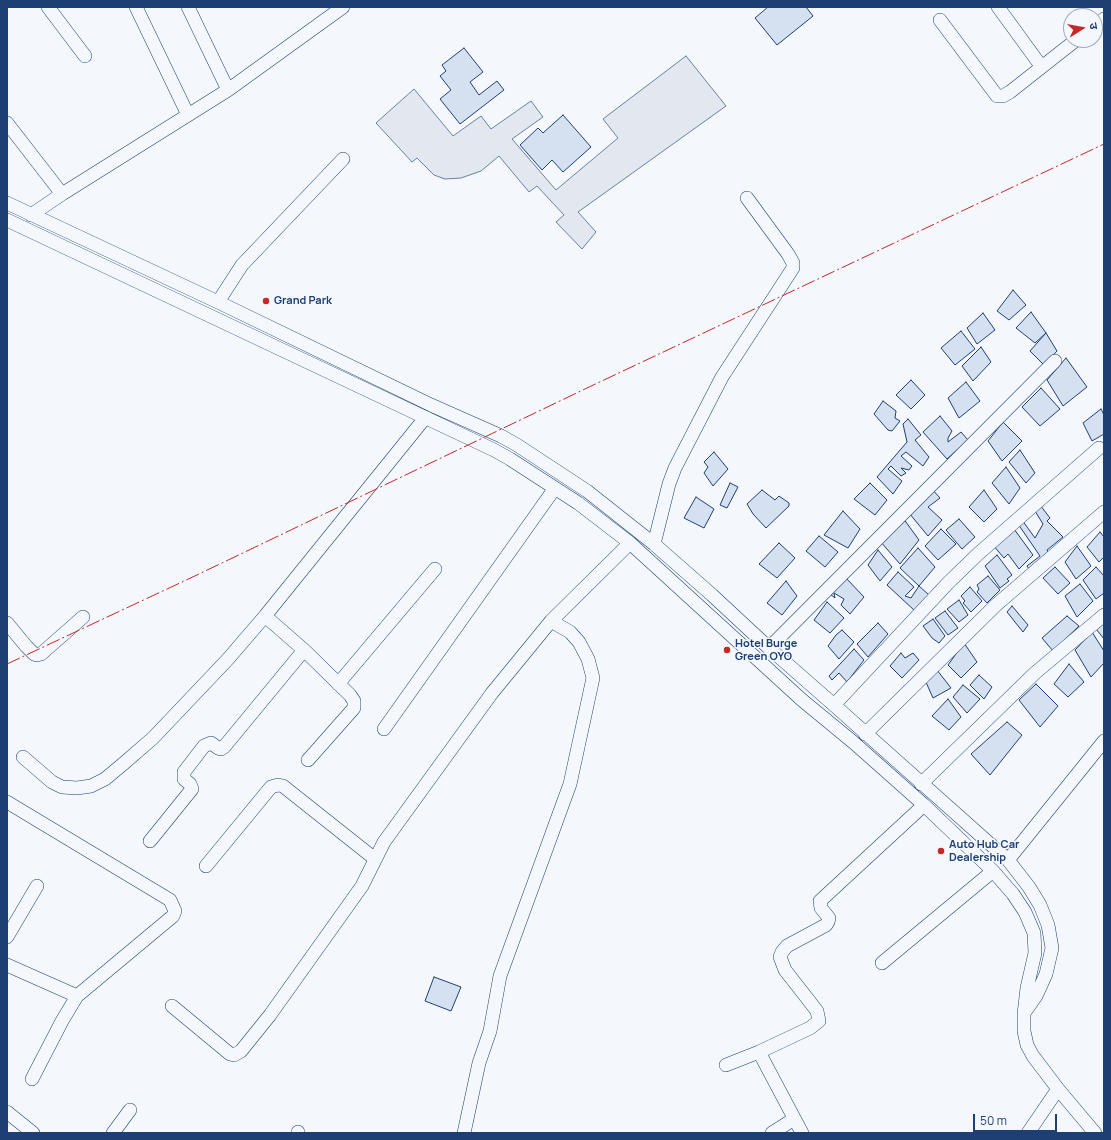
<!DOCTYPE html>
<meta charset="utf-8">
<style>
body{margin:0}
#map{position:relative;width:1111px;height:1140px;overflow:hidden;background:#f4f7fb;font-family:Manrope,"Noto Sans Devanagari",sans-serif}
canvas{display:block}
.frame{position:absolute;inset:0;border:8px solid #1d3f73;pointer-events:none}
.north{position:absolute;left:1063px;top:8px;width:40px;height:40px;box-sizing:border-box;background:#f4f7fb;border:1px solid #9eadc5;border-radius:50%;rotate:79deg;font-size:11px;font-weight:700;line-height:16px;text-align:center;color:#1d3f73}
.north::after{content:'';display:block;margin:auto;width:14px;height:18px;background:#c62828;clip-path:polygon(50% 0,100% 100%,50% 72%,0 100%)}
.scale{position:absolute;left:973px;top:1114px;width:84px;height:18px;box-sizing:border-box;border:2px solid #1d3f73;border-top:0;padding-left:5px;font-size:12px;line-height:14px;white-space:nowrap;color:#1d3f73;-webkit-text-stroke:3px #f4f7fb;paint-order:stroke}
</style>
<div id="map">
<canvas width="1111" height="1140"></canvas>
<div class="frame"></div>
<div class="north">उ</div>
<div class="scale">50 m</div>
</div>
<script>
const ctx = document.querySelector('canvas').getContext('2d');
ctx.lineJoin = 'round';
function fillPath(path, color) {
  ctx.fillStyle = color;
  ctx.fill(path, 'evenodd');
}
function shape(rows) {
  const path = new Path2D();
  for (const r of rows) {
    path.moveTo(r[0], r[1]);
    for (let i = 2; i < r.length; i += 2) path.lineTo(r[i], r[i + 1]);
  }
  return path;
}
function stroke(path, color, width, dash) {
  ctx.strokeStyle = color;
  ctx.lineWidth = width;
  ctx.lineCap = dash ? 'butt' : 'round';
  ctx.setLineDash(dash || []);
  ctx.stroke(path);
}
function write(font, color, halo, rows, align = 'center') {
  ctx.font = font + ' Manrope,sans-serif';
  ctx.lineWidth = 3;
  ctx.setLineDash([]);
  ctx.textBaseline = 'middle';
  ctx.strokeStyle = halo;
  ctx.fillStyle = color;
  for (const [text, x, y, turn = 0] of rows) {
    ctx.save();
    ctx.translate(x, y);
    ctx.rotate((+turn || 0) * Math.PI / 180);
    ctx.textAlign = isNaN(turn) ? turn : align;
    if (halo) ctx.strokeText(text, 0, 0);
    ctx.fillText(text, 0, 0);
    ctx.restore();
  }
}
const parking = shape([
 [686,56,726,106,578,212,596,232,582,249,556,222,564,215,537,186,529,192,499,156,481,171,461,178,445,179,434,175,417,158,412,162,376,123,414,89,453,136,481,116,491,129,531,101,543,117,512,139,556,190,618,138,603,119,686,56]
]);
const building = shape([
 [768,7,806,7,813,16,777,45,755,18,768,7],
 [464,48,483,72,470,82,479,95,497,81,504,90,460,124,440,99,451,90,440,76,446,71,442,65,464,48],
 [563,115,591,147,563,172,552,160,542,170,520,145,538,128,543,133,563,115],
 [1013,290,1026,305,1009,320,997,311,1013,290],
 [1031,312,1046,333,1035,343,1016,328,1031,312],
 [983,313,995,330,977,344,967,328,983,313],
 [961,331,975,349,955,365,941,348,961,331],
 [1046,333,1057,351,1044,365,1030,351,1046,333],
 [981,347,991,362,973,381,962,366,981,347],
 [1066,358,1087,387,1063,406,1047,380,1066,358],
 [911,380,925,395,911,409,896,395,911,380],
 [966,382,980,401,959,418,948,398,966,382],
 [1041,388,1060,409,1040,426,1022,407,1041,388],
 [883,401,896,411,895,418,900,421,892,431,888,430,874,414,883,401],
 [1101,409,1104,415,1104,434,1092,441,1083,423,1101,409],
 [940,416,952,431,948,438,948,442,961,432,968,440,947,459,923,432,940,416],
 [908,419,921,435,915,440,929,457,923,466,906,452,901,456,912,466,909,470,901,468,906,473,901,476,891,466,888,469,902,481,893,494,877,477,907,442,903,424,908,419],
 [1003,422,1022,441,1002,461,988,441,1003,422],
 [1020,450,1035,473,1026,483,1009,462,1020,450],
 [714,452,728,469,713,486,704,473,708,467,704,462,714,452],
 [1006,467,1020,488,1009,504,992,483,1006,467],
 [730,483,738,487,727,508,720,505,730,483],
 [870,483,887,500,875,515,854,499,870,483],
 [932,489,940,498,928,507,942,520,928,536,909,513,932,489],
 [762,490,775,500,779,496,789,503,789,506,766,528,753,514,747,504,762,490],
 [984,490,997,509,984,522,969,507,984,490],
 [696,497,714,509,704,528,684,518,696,497],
 [1040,505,1050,518,1047,521,1063,537,1047,550,1049,554,1029,569,1027,566,1040,556,1018,524,1022,520,1035,538,1043,524,1035,511,1040,505],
 [843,511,860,529,848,548,824,535,843,511],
 [903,518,919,540,900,564,880,541,903,518],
 [959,519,975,537,962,549,946,530,959,519],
 [941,529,956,544,938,560,925,546,941,529],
 [1014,529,1033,555,1019,569,1008,554,1004,558,992,544,1014,529],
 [1100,532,1104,537,1104,557,1099,562,1087,547,1100,532],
 [819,536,838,552,825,567,806,551,819,536],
 [779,543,795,558,777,578,759,564,779,543],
 [1077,546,1091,566,1076,579,1065,562,1077,546],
 [918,548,935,567,919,586,900,568,918,548],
 [878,550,892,567,880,581,868,565,878,550],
 [997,555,1012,575,1007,579,1009,581,1000,588,985,566,997,555],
 [1055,567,1070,583,1058,594,1043,578,1055,567],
 [1096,567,1104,576,1104,593,1096,599,1083,580,1096,567],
 [898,572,914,587,905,596,911,598,919,586,929,595,915,611,887,585,898,572],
 [988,576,1000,590,987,603,977,592,979,589,977,585,988,576],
 [845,577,864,597,850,614,841,605,844,599,834,593,835,598,830,594,845,577],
 [786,581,797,596,782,615,767,603,786,581],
 [1080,584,1093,601,1077,617,1065,596,1080,584],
 [970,587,982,601,971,612,963,603,965,601,961,596,970,587],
 [959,600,968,615,959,622,947,609,959,600],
 [827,602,844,618,830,633,814,620,827,602],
 [1012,606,1028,625,1023,632,1007,612,1012,606],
 [945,611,958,628,948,635,935,618,945,611],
 [1067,616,1079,626,1053,651,1042,638,1067,616],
 [933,619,945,636,939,643,932,638,923,626,933,619],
 [1104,622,1104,639,1096,629,1104,622],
 [878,623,888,634,868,657,857,644,878,623],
 [842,630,854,642,839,659,828,646,836,635,842,630],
 [1092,632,1104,651,1104,663,1091,677,1075,650,1092,632],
 [964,643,977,662,961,678,948,665,964,643],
 [854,649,864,660,847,682,839,673,832,680,829,676,854,649],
 [901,653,905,658,913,653,919,660,902,678,890,666,901,653],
 [1069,664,1084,682,1068,697,1054,684,1069,664],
 [937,670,951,688,933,698,925,680,937,670],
 [979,675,992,687,984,699,970,685,979,675],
 [1036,684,1058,706,1040,727,1019,700,1036,684],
 [963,685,980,699,967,713,953,697,963,685],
 [948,699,961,717,949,730,932,716,948,699],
 [1007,722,1022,735,990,775,971,754,1007,722],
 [434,977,461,987,451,1011,425,1001,434,977]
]);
const minor = shape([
 [48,7,85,56],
 [136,7,188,115],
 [188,7,228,90],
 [998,7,1041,66],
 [940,20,997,96,1003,96,1010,92,1076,40],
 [1095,26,1104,19],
 [7,123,62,194],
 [7,203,218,302,431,405,501,436,517,445,587,491,654,544,712,595,769,648,834,705,1008,860,1029,887,1040,905,1048,925,1052,948,1046,974,1036,996,1024,1013],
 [31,215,62,194,228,90,343,7],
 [7,220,494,450,510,459,578,503,630,543,802,700,853,742,924,805,993,871,1013,894,1025,912,1034,933,1035,953,1027,988,1024,1014,1024,1031,1027,1045,1033,1056,1058,1089,1095,1133],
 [218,302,242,265,343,159],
 [654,544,669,484,675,468,722,377,793,268,793,263,788,254,747,198],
 [265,616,304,650,350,695,354,701,354,708,308,760],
 [7,623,26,646,34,654,37,655,41,654,83,617],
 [769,648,1055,361],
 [338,684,435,569],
 [834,705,948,583,978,554,1099,448],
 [384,729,555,488],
 [865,734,996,605,1104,512],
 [23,757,52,782,62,787,77,788,91,786,105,779,123,764,153,738,228,659,265,616,425,418],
 [921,784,1035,673,1104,615],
 [7,802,170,900,175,911,173,916,77,996,62,1021,32,1079],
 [150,841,192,789,190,784,184,779,184,772,204,746,211,743,218,748,221,749,224,747,304,650],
 [1008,860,1104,741],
 [206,866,271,787,278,785,283,786,375,859],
 [7,937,37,886],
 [882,963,993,871],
 [7,965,77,996],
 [172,1006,230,1054,234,1055,241,1051,270,1015,362,886,384,842,492,693,551,621,630,543],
 [759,1052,802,1133],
 [726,1065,759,1052,810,1028,819,1021,817,1011,785,970,780,957,782,952,787,946,826,925,828,922,829,918,821,908,820,901,924,805],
 [7,1112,33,1133],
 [298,1132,298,1133],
 [113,1133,130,1110],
 [464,1133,479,1063,490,1031,500,976,570,784,593,678,588,659,579,642,570,632,551,621],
 [772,1133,794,1119],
 [1028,1133,1058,1089]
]);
const power = shape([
 [7,664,199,574,587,388,1104,144]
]);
const markers = [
 [266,301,4,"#c62828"],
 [727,650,4,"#c62828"],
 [941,851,4,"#c62828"]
];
const poiNames = [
 ["Grand Park",274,301],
 ["Hotel Burge",735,644],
 ["Green OYO",735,657],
 ["Auto Hub Car",949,845],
 ["Dealership",949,858]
];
fillPath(parking, '#e3e8f0');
stroke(parking, '#687fa3', 1);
fillPath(building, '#d5e0f0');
stroke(building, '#1d3f73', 1);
stroke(minor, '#1d3f73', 14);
stroke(minor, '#f4f7fb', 13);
stroke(power, '#c62828', 1, [14, 3, 2, 3]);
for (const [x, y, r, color] of markers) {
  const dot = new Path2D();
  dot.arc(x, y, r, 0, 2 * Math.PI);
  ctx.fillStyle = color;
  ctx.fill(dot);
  stroke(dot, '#f4f7fb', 1.5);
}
write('bold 11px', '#1d3f73', '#f4f7fb', poiNames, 'left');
</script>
